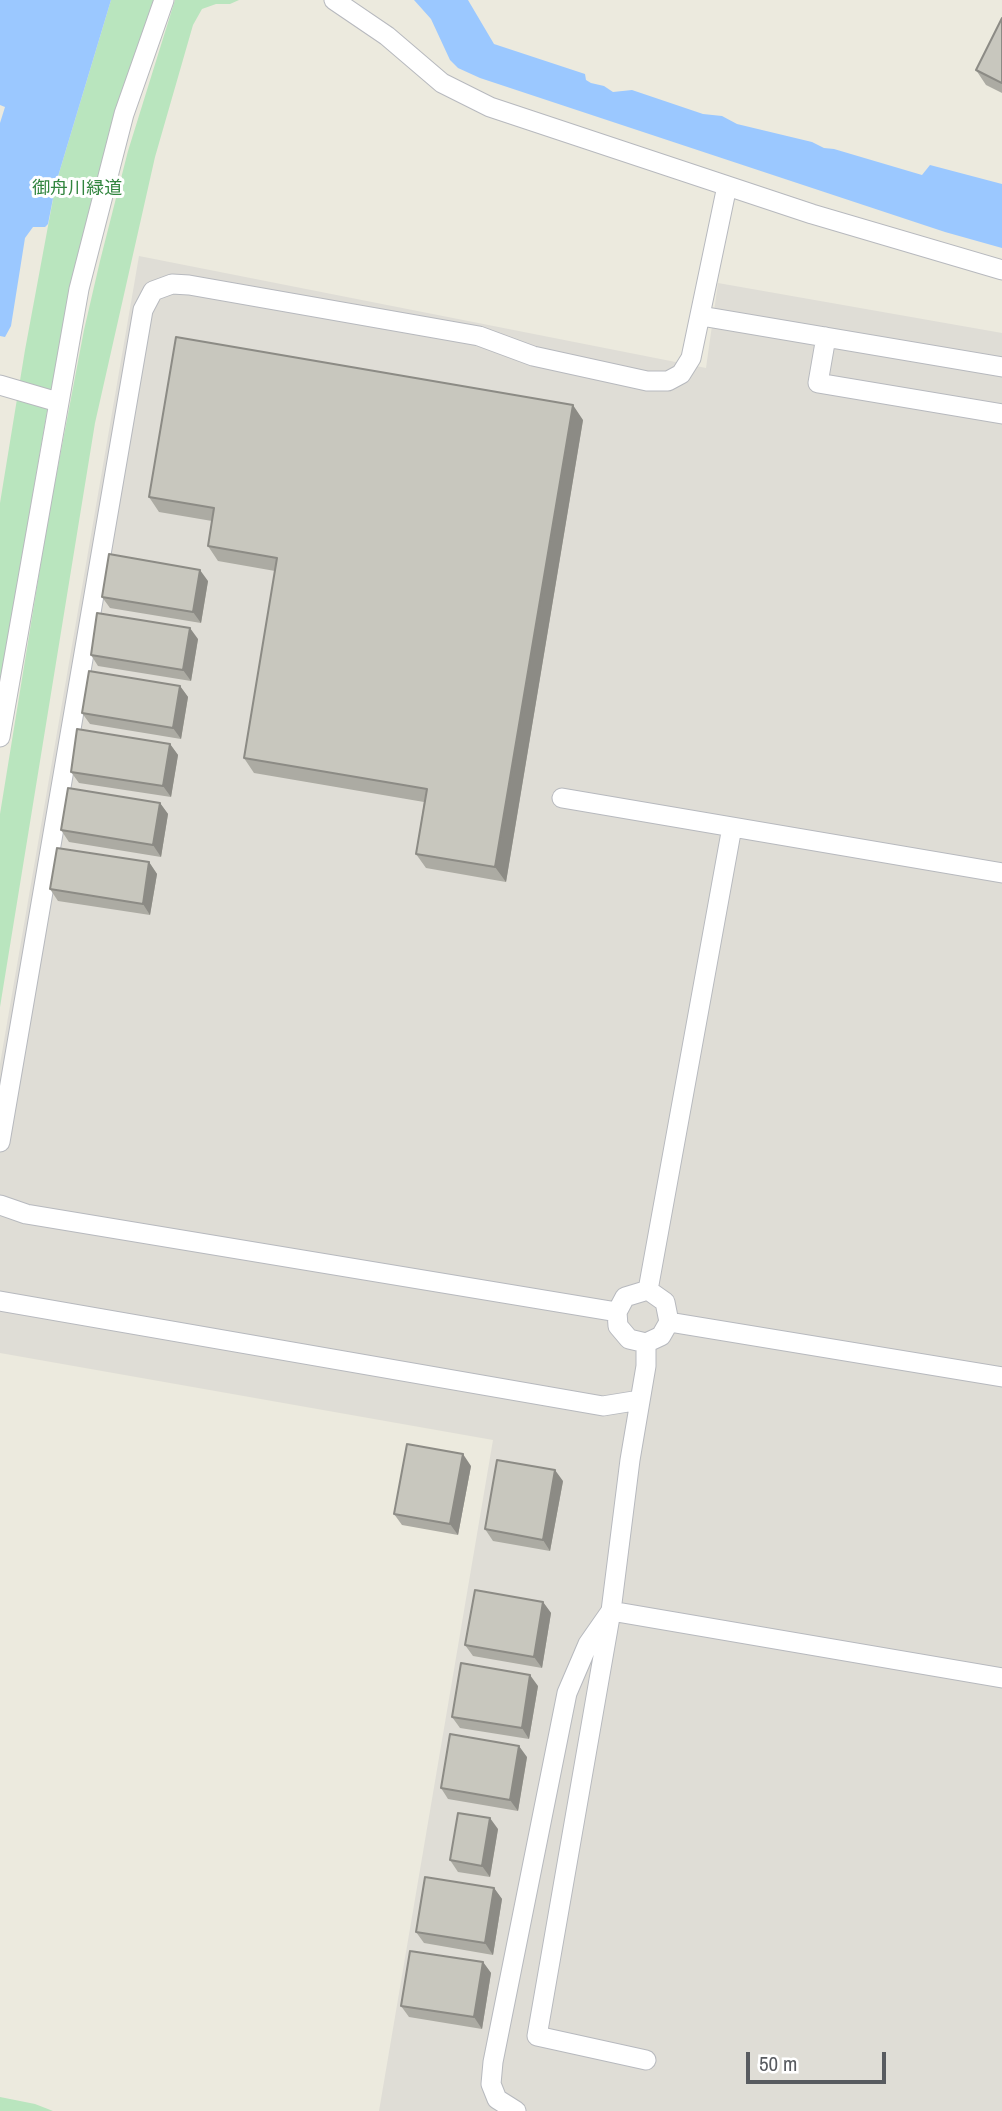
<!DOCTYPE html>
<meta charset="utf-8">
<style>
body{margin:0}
#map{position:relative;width:1002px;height:2111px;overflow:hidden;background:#eceade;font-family:"Archivo Narrow",sans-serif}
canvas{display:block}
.scale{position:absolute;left:746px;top:2052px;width:140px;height:32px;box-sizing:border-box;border:4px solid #585b60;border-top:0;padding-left:9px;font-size:21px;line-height:24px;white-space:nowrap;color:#585b60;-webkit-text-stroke:5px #fff;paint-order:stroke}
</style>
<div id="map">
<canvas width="1002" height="2111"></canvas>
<div class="scale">50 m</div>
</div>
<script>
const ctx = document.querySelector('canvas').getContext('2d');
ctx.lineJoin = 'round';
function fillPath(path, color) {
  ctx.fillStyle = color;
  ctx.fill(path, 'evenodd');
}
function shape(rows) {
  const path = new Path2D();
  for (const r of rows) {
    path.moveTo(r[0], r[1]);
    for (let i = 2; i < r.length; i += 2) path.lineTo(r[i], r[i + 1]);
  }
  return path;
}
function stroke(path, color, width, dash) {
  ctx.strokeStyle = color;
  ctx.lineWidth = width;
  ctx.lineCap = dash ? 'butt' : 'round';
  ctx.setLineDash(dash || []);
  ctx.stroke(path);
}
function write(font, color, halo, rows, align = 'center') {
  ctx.font = font + ' "Archivo Narrow","Noto Sans JP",sans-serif';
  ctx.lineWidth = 6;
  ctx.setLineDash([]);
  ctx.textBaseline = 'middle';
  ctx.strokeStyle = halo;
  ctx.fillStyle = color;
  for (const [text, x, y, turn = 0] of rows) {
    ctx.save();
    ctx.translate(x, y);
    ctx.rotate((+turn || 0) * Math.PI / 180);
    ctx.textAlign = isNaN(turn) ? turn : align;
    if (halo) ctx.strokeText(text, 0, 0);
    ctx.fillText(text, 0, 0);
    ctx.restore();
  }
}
const industrial = shape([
 [139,256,706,368,718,283,1002,333,1002,2111,379,2111,493,1440,0,1353,0,1064]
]);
const green = shape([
 [111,0,154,0,125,87,48,406,0,683,0,503,25,350,56,183],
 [175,0,239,0,230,4,216,4,202,9,193,25,155,157,95,423,0,1007,0,814,48,519,84,330,100,261,128,151],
 [0,2097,35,2104,53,2111,0,2111]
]);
const water = shape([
 [0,0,111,0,56,183,48,224,45,227,33,227,25,238,11,326,5,337,0,336,0,123,5,107,0,105],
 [414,0,468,0,494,44,585,74,586,80,591,83,604,86,613,92,632,90,703,114,722,116,737,124,812,142,824,148,834,149,922,175,930,165,1002,184,1002,248,945,232,480,78,458,68,450,60,431,19]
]);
const minor = shape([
 [334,0,387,36,442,83,490,107,812,214,1002,270],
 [701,316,1002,367],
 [826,337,818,383,1002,414],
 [0,385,58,402],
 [0,737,79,289,124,114,164,0],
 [562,798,1002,873],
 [0,1142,143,310,153,291,172,284,189,285,479,336,533,356,647,381,668,381,681,374,691,358,727,186],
 [0,1205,26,1214,617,1312],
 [0,1301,603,1406,640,1400],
 [669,1322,1002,1377],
 [646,1343,629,1339,618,1326,617,1312,625,1297,648,1290],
 [646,2060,537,2036,611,1611,630,1460,646,1366,646,1343,661,1336,669,1322,665,1302,648,1290,732,827],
 [516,2111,497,2099,491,2084,493,2062,567,1693,588,1644,611,1611,1002,1678]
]);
const wall = shape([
 [1002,18,1002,93,986,85,976,70],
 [583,420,506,882,426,868,416,854,424,802,254,773,244,758,275,571,218,561,208,546,212,521,159,512,149,497],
 [208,581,201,623,110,608,102,597],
 [198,639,191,681,98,666,91,655],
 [180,686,188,697,181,739,90,724,82,713],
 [170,744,178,755,171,797,79,783,71,772],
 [160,803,168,814,161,857,69,842,61,830],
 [149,862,157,874,150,915,58,901,50,889],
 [471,1466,458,1535,402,1525,394,1514],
 [563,1481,550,1551,493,1541,485,1529],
 [543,1602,551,1613,542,1668,473,1656,465,1645],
 [538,1686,529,1739,460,1728,452,1717],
 [527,1757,518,1811,448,1799,441,1788],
 [498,1829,490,1877,458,1872,450,1860],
 [494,1888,502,1899,493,1955,424,1943,416,1932],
 [483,1962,491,1973,482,2029,409,2017,401,2006]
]);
const shadedWall = shape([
 [573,405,583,420,506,882,495,867],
 [200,570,208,581,201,623,193,612],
 [190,628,198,639,191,681,183,670],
 [180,686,188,697,181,739,173,728],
 [170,744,178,755,171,797,163,786],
 [160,803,168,814,161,857,153,845],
 [149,862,157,874,150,915,143,904],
 [463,1454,471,1466,458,1535,450,1524],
 [555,1470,563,1481,550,1551,543,1540],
 [543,1602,551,1613,542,1668,534,1657],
 [530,1675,538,1686,529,1739,522,1728],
 [519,1746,527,1757,518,1811,510,1800],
 [490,1818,498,1829,490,1877,482,1866],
 [494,1888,502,1899,493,1955,485,1943],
 [483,1962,491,1973,482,2029,474,2017]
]);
const building = shape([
 [1002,18,1002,83,976,70,1002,18],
 [176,337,573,405,495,867,416,854,427,789,244,758,277,558,208,546,214,508,149,497,176,337],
 [109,554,200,570,193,612,102,597,109,554],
 [97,613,190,628,183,670,91,655,97,613],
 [89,671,180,686,173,728,82,713,89,671],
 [77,729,170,744,163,786,71,772,77,729],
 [68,788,160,803,153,845,61,830,68,788],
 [57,848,149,862,143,904,50,889,57,848],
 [407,1444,463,1454,450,1524,394,1514,407,1444],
 [497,1460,555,1470,543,1540,485,1529,497,1460],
 [475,1590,543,1602,534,1657,465,1645,475,1590],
 [461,1663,530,1675,522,1728,452,1717,461,1663],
 [450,1734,519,1746,510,1800,441,1788,450,1734],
 [458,1813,490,1818,482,1866,450,1860,458,1813],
 [425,1877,494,1888,485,1943,416,1932,425,1877],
 [410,1951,483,1962,474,2017,401,2006,410,1951]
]);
const parkNames = [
 ["御舟川緑道",77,189]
];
fillPath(industrial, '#dfddd6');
fillPath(green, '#b9e5be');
fillPath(water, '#9bc8ff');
stroke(minor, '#b7b9be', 21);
stroke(minor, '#fff', 19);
fillPath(wall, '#acaba3');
fillPath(shadedWall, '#8c8b85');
fillPath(building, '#c8c7be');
stroke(building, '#8c8b85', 2);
write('18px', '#32853f', '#fff', parkNames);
</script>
